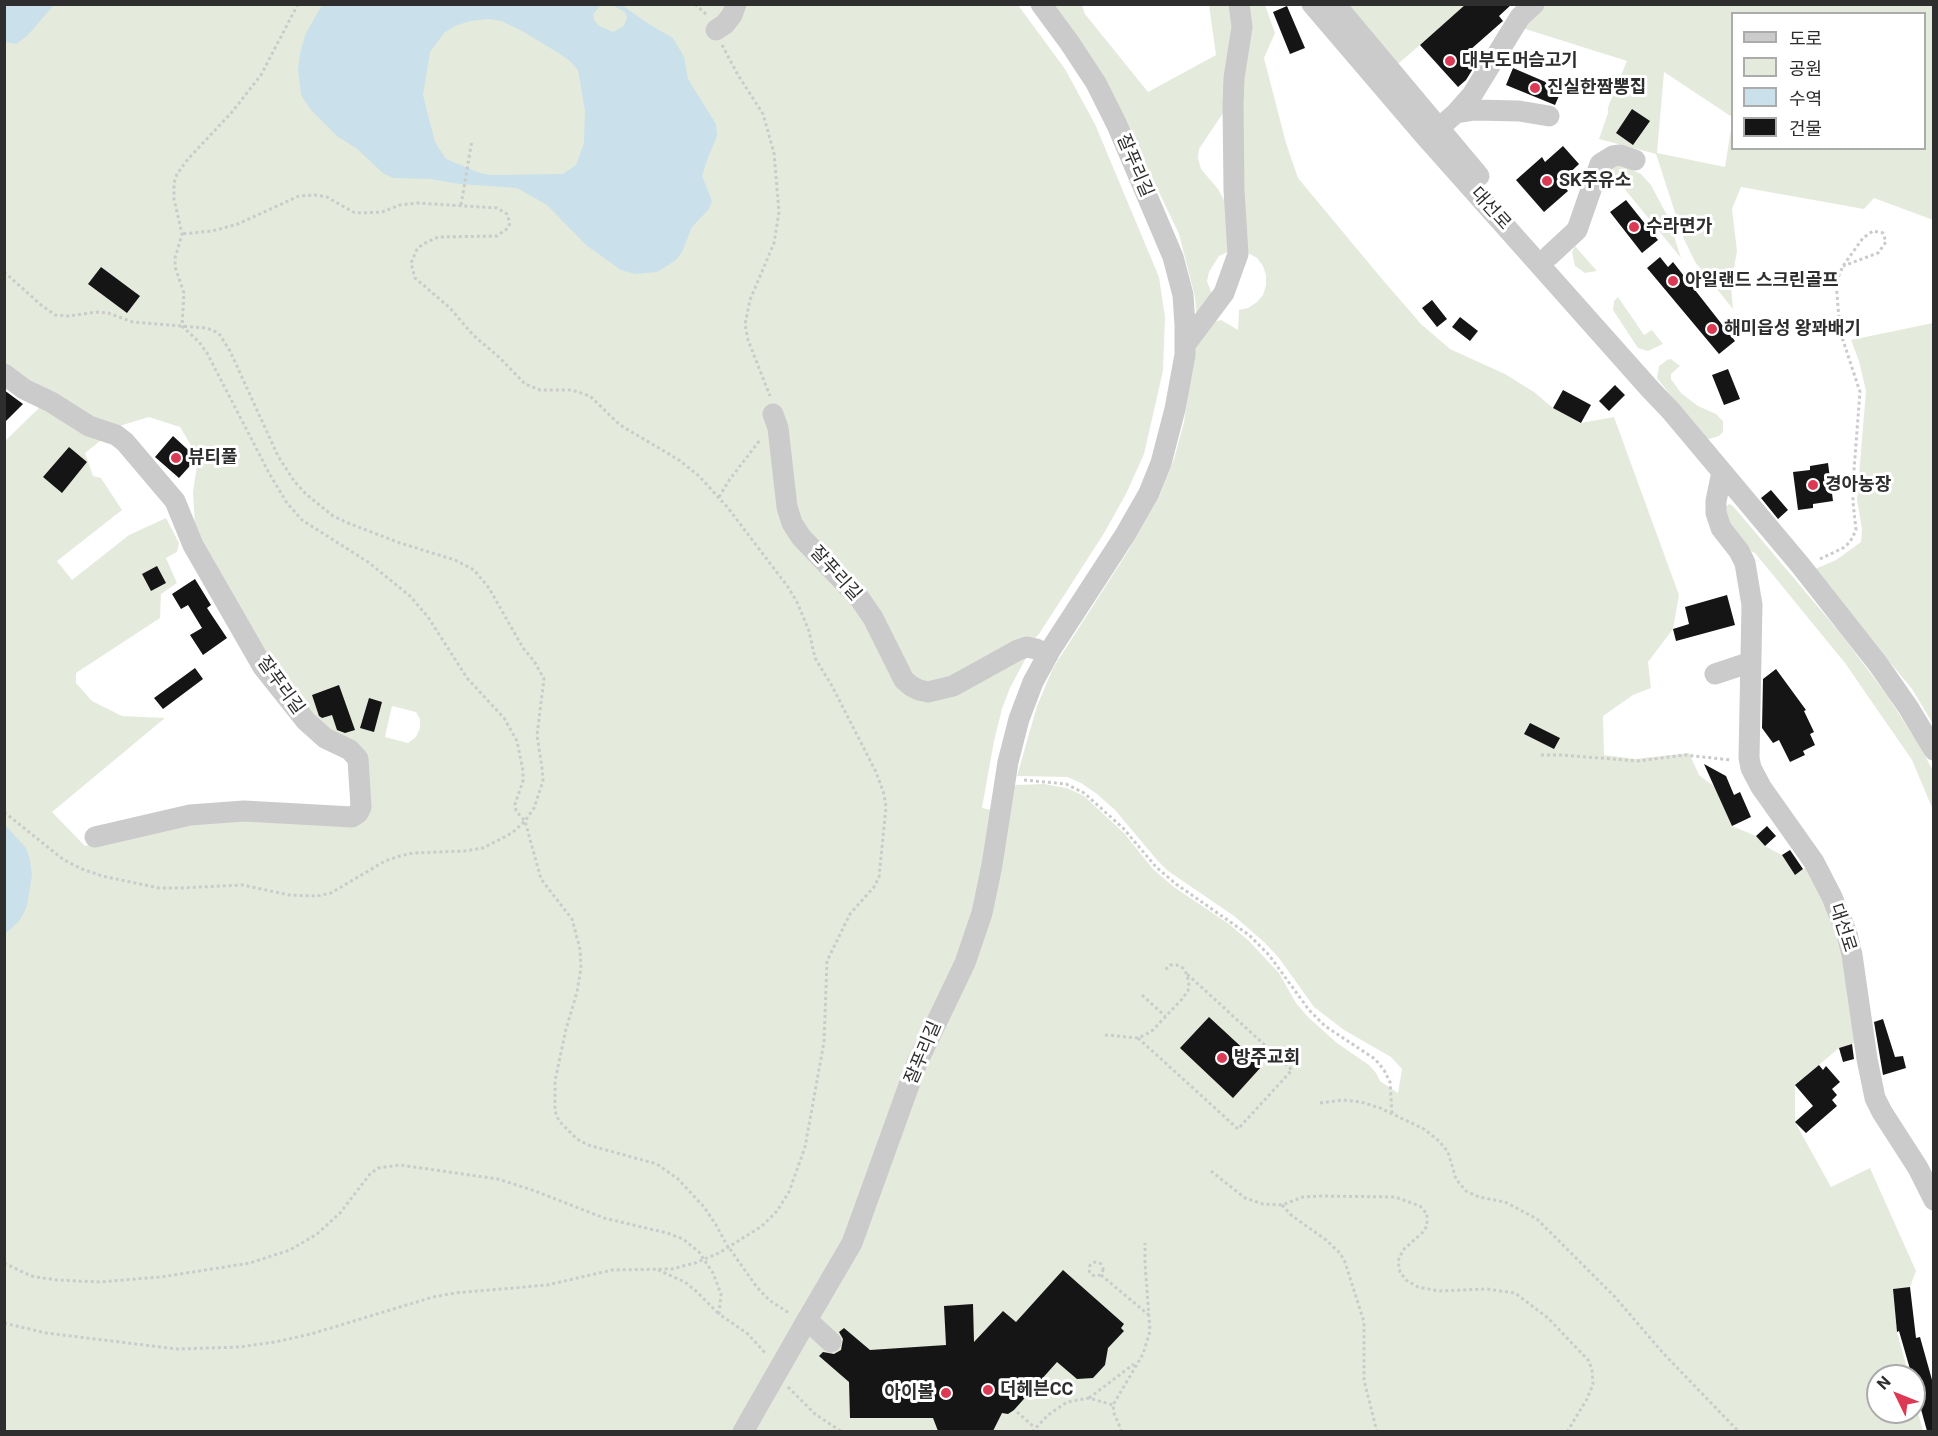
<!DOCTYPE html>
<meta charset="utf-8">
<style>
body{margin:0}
#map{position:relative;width:1938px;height:1436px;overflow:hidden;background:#fff;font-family:Roboto,"Noto Sans KR",sans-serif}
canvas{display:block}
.frame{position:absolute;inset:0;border:6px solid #2e2e2e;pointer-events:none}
.legend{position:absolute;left:1731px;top:12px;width:195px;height:138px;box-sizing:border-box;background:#fff;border:2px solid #ababab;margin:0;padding:8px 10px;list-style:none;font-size:18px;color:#2e2e2e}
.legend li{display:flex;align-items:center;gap:12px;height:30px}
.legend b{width:30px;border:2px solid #ababab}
.north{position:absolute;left:1866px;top:1364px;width:60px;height:60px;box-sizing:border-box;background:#fff;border:2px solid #ababab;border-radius:50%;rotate:313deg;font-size:16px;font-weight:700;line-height:24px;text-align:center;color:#2e2e2e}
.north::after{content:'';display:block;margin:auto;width:21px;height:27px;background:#dc3954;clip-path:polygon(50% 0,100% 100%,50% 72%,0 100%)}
</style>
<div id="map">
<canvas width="1938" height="1436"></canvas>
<div class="frame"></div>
<ul class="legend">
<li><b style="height:8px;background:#cbcbcb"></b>도로</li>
<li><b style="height:16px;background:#e5ebdc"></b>공원</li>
<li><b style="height:16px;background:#cae0ea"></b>수역</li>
<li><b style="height:16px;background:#151515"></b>건물</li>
</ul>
<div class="north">N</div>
</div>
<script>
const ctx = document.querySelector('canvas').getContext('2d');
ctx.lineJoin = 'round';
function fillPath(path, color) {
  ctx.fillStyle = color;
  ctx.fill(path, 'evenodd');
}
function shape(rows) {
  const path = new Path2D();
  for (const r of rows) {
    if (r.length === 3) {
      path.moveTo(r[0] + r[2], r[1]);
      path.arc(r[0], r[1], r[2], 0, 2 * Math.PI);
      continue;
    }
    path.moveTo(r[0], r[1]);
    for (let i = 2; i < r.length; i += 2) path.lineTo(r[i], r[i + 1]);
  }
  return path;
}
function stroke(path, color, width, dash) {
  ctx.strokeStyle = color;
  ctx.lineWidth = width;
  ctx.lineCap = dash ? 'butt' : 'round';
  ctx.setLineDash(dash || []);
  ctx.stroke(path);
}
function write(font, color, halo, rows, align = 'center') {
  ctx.font = font + ' Roboto,"Noto Sans KR",sans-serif';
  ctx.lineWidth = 6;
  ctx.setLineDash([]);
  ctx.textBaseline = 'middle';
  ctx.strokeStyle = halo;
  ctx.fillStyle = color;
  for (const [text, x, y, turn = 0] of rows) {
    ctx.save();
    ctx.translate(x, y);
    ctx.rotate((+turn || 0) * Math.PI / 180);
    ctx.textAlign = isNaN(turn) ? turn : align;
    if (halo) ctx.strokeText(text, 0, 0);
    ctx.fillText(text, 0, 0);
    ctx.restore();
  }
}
const green = shape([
 [5,5,732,5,726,17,718,24,722,31,731,26,738,16,742,5,1018,5,1065,69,1095,124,1159,277,1165,317,1163,371,1144,454,1126,494,1103,535,1039,634,1033,640,1023,638,956,679,935,686,920,682,910,673,875,609,857,584,826,557,804,531,796,515,792,495,787,450,778,414,773,430,787,522,813,559,849,594,870,623,904,689,913,695,930,699,950,696,977,683,1019,656,1028,654,1010,688,1002,709,994,741,982,808,1010,814,1014,785,1044,784,1067,788,1084,796,1124,833,1153,869,1174,887,1229,924,1249,941,1279,973,1296,1003,1308,1017,1337,1043,1369,1065,1376,1073,1380,1081,1398,1093,1402,1069,1391,1057,1344,1030,1314,1007,1279,958,1264,942,1234,916,1168,871,1157,860,1115,810,1097,794,1081,783,1067,777,1017,776,1037,706,1053,668,1128,551,1160,495,1174,459,1184,422,1194,351,1198,339,1213,322,1221,320,1238,330,1239,310,1248,308,1257,302,1263,295,1266,285,1266,275,1263,266,1257,258,1248,253,1242,230,1237,102,1246,35,1247,21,1244,5,1265,5,1275,33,1264,58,1286,143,1298,178,1382,279,1421,324,1450,349,1505,374,1534,392,1553,408,1581,423,1614,417,1679,595,1673,629,1648,662,1651,688,1633,695,1603,716,1604,755,1635,759,1689,753,1699,775,1715,787,1732,826,1756,836,1765,846,1782,855,1795,874,1807,867,1838,923,1846,945,1859,1026,1858,1034,1853,1044,1839,1048,1795,1085,1795,1122,1831,1187,1870,1168,1916,1271,1910,1287,1893,1289,1897,1332,1909,1376,1878,1376,1878,1412,1914,1412,1914,1398,1923,1431,5,1432,4,442,42,405,86,432,104,438,85,453,93,476,101,478,122,510,57,561,72,580,129,535,166,518,179,543,177,552,166,558,177,583,161,594,160,618,76,673,76,683,92,701,122,716,165,718,52,812,85,846,123,833,162,825,234,816,264,815,351,820,359,818,364,812,365,801,362,756,351,747,323,732,292,700,262,659,196,542,193,493,198,457,180,427,149,417,116,427,88,421,74,411,26,387,5,370],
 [392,706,416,712,420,719,420,728,416,737,408,743,385,737],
 [1052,5,1082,5,1085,14,1148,92,1216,55,1209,5,1235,5,1223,113,1199,149,1198,158,1201,169,1218,189,1225,202,1228,252,1219,256,1209,272,1207,281,1214,299,1197,322,1195,297,1179,234,1105,80],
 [1349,5,1466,5,1398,64],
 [1544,5,1933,5,1933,220,1874,198,1864,209,1741,187,1732,209,1737,251,1731,285,1733,309,1695,262,1683,237,1656,154,1599,139,1608,113,1608,107,1627,61,1519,27],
 [1732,14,1924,14,1924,148,1732,148,1732,123,1725,167,1657,153,1664,72,1732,117],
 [1621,165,1641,174,1651,185,1668,217,1681,258,1614,176,1610,172,1607,172,1613,166],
 [1575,246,1597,271,1585,273,1575,266,1572,252],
 [1618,297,1644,335,1652,330,1663,344,1648,351,1638,348,1613,310,1614,301],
 [1933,323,1933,724,1912,689,1813,570,1836,560,1861,542,1862,529,1857,499,1866,391,1859,361,1851,340],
 [1671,359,1680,366,1671,374,1671,379,1681,393,1698,406,1716,414,1723,421,1723,432,1719,436,1709,439,1704,438,1657,378,1659,366,1667,360],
 [1729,504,1733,506,1841,634,1886,694,1920,746,1933,771,1933,810,1912,760,1845,663,1755,553,1742,547,1721,511]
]);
const water = shape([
 [5,4,54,4,54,5,27,36,16,44,5,42],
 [322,5,601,5,593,14,594,20,599,26,613,32,624,26,627,18,625,12,612,5,622,5,647,23,673,38,684,57,688,79,716,124,717,136,707,160,702,176,712,201,709,209,692,227,682,252,676,260,657,272,635,274,621,270,586,245,547,205,517,188,460,184,430,179,394,178,384,174,356,148,338,137,311,110,301,95,298,70,300,53,306,33],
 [489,19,501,21,524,32,560,54,570,61,578,70,585,111,584,143,576,165,563,174,491,175,480,173,446,159,435,142,423,95,430,52,444,33,455,26,470,21],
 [4,824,26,848,30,860,32,875,27,906,20,920,5,934]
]);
const building = shape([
 [1466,4,1512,4,1499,16,1503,21,1470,50,1479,59,1466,80,1458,87,1420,45],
 [1287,6,1305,48,1290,54,1273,12],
 [1513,68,1562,89,1555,105,1506,85],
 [1632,109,1650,121,1633,145,1616,133],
 [1563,146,1579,164,1560,182,1568,191,1544,212,1516,180,1542,157,1545,162],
 [1626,200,1658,240,1642,253,1610,212],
 [1660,257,1668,267,1673,262,1735,341,1719,354,1647,268],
 [101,267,140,296,127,313,88,284],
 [1432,300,1447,319,1437,327,1422,308],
 [1460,317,1478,331,1470,341,1452,327],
 [1728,369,1740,399,1724,405,1712,375],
 [1615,385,1625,395,1609,411,1599,401],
 [4,390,23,404,4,423],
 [1563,390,1591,405,1581,423,1553,408],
 [173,436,197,458,179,478,155,457],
 [69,447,87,462,62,493,43,477],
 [1828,463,1833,501,1813,504,1813,508,1798,510,1793,472,1810,470,1810,466],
 [1771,490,1788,510,1778,519,1761,498],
 [157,566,166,583,151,591,142,574],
 [195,579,211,605,207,608,227,638,203,655,190,635,202,628,188,605,181,609,172,594],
 [1727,595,1735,625,1676,641,1673,629,1689,624,1685,607],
 [195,668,203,679,163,709,154,698],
 [1776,669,1806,710,1804,711,1814,732,1810,734,1815,745,1803,751,1805,755,1790,762,1779,740,1773,743,1762,728,1763,679],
 [339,685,355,730,345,733,337,730,332,715,322,718,319,716,312,695],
 [369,698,382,702,374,732,360,728],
 [1530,723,1560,738,1554,749,1524,734],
 [1704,764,1726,776,1734,795,1740,792,1751,817,1732,826],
 [1767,826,1776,836,1765,846,1756,836],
 [1790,850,1803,869,1795,875,1782,855],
 [1209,1017,1262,1066,1233,1098,1180,1048],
 [1883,1019,1895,1057,1903,1056,1906,1068,1883,1075,1874,1022],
 [1852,1044,1854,1059,1843,1062,1839,1048],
 [1819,1065,1823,1070,1826,1066,1840,1082,1832,1089,1837,1095,1832,1100,1837,1106,1806,1133,1795,1122,1813,1106,1795,1085],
 [1063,1270,1124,1324,1121,1328,1124,1331,1108,1348,1105,1365,1093,1378,1077,1379,1057,1362,1014,1410,1008,1414,1002,1413,993,1431,938,1431,933,1418,850,1418,849,1382,819,1356,823,1352,834,1354,841,1350,843,1339,839,1332,844,1328,870,1350,946,1345,944,1306,973,1304,974,1342,1003,1311,1016,1322],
 [1910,1287,1916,1338,1920,1337,1934,1387,1934,1431,1927,1431,1914,1384,1914,1376,1912,1376,1899,1331,1897,1332,1893,1289]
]);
const path = shape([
 [298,4,261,75,232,112,188,159,177,174,174,183,174,199,182,234,175,258,175,267,184,293,182,326,199,342,207,353,269,473,287,503,302,520,368,562,410,596,428,617,467,678,504,718,517,741,523,771,523,781,515,804,516,811,525,821,541,879,572,919,580,949,581,968,577,992,566,1029,555,1081,555,1111,559,1121,577,1139,588,1145,657,1164,678,1179,704,1207,716,1225,728,1247],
 [695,4,707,15],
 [722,45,738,75,763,114,774,153,779,212,774,243,750,300,745,324,748,340,770,396],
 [461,205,472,140],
 [4,272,41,305,55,315,69,316,97,312,108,313,133,322,205,328,213,330,220,335,230,351,278,456,294,481,306,494,333,516,348,523,400,543,455,560,474,570,489,588,523,648,534,661,544,679,537,735,542,768,543,781,534,808,525,821,512,833,483,848,464,851,413,853,400,856,385,861,331,893,317,896,289,895,243,885,180,888,159,888,102,876,82,869,64,860,4,812],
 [719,497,730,479,760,440],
 [1820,559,1843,548,1850,542,1856,530,1853,502,1853,483,1860,392,1840,331,1836,282,1843,266,1863,238,1873,231,1883,233,1886,242,1878,253,1843,266],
 [1541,755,1561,755,1638,761,1685,755,1731,760],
 [1024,780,1066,784,1084,793,1123,828,1156,867,1176,884,1249,935,1269,955,1309,1010,1325,1026,1375,1059,1384,1070,1390,1082,1392,1114],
 [1142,995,1165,1016],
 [1105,1035,1138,1038,1145,1035,1153,1030,1182,999,1188,991,1189,982,1186,973,1183,968,1177,965,1170,965,1164,971],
 [1138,1038,1238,1129,1292,1070,1186,973],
 [1320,1103,1343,1100,1361,1102,1380,1108,1424,1129,1439,1141,1448,1152,1456,1179,1466,1191,1479,1197,1505,1202,1537,1219,1615,1297,1663,1353,1739,1432],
 [1211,1171,1245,1198,1263,1204,1282,1205,1303,1197,1320,1196,1395,1197,1420,1206,1427,1214,1427,1226,1422,1233,1403,1250,1398,1261,1400,1272,1406,1280,1418,1287,1439,1291,1487,1289,1515,1293,1548,1318,1589,1361,1592,1370,1593,1384,1587,1399,1567,1432],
 [1282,1205,1291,1215,1326,1240,1340,1253,1345,1262,1364,1322,1364,1380,1377,1432],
 [730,1249,756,1286,769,1300,789,1313],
 [1096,1269,7],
 [4,1263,31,1276,56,1280,100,1282,161,1277,250,1263,290,1250,317,1234,340,1213,370,1174,378,1168,400,1165,498,1179,535,1191,604,1218,667,1233,683,1239,699,1252,713,1273,721,1294,719,1314,748,1334,766,1354],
 [658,1270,685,1282,696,1291,719,1314],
 [1101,1275,1150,1316],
 [4,1323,46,1333,177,1349,239,1347,275,1342,311,1334,433,1297,455,1293,547,1285,612,1270,672,1269,695,1263,719,1253,762,1226,777,1211,789,1192,805,1147,824,1042,827,961,850,914,874,887,879,877,886,807,884,794,876,772,832,686,815,658,809,631,797,602,788,587,728,508,699,476,679,460,620,425,590,396,572,390,540,390,525,384,500,358,473,335,450,308,415,278,411,263,417,249,423,244,438,237,497,236,508,228,510,223,507,214,497,208,417,203,400,205,382,212,361,213,353,212,327,197,315,195,299,196,290,200,238,224,212,231,182,234],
 [788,1387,815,1414,842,1432],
 [1089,1398,1134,1364],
 [1017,1412,1035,1428],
 [1032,1432,1048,1415,1067,1402,1089,1398,1113,1405],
 [1122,1432,1114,1413,1113,1405,1143,1354,1150,1331,1145,1263,1145,1243]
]);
const minor = shape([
 [1312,4,1424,135,1650,389,1671,411,1801,566,1878,664,1908,707,1934,750],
 [1335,4,1479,176],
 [716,30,725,24,732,15,736,4],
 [1456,113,1475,110,1519,111,1549,116],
 [1439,128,1456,113,1472,95,1520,17,1534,4],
 [1549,256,1577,230,1600,164,1613,156,1620,155,1635,160],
 [1185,345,1224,293,1238,254,1234,190,1233,104,1234,78,1242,27,1239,4],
 [4,374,24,389,51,402,89,426,116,435,125,442,175,501,193,545,263,667,306,721,325,738,350,750,358,759,361,807,358,813,352,817,244,811,190,815,95,837],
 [773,414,778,428,787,507,792,523,801,537,860,599,873,618,904,680,911,686,919,690,928,692,953,686,1018,650,1027,647,1036,649,1048,655],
 [1722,472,1716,501,1716,513,1721,528,1739,551,1745,563,1752,605,1749,758,1751,768,1761,787,1814,862,1832,897,1847,934,1852,955,1867,1059,1875,1098,1882,1112,1918,1168,1934,1200],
 [1715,674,1751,662],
 [831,1342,807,1320,852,1243,917,1063,965,963,982,913,992,865,1008,762,1019,719,1033,682,1051,649,1125,535,1149,493,1161,463,1175,409,1185,355,1185,325,1183,295,1173,257,1117,125,1096,83,1069,42,1041,4],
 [743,1432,752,1416]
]);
const minorBridge = shape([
 [752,1416,807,1320]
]);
const markers = [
 [1450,61,6,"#dc3954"],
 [1535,88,6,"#dc3954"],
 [1547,181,6,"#dc3954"],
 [1634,227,6,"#dc3954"],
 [1673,281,6,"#dc3954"],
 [1712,329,6,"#dc3954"],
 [176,458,6,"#dc3954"],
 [1813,485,6,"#dc3954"],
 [1222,1058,6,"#dc3954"],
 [988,1390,6,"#dc3954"],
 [946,1393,6,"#dc3954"]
];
const poiNames = [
 ["대부도머슴고기",1462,61],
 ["진실한짬뽕집",1547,88],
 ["SK주유소",1559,181],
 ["수라면가",1646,227],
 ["아일랜드 스크린골프",1685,281],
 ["해미읍성 왕꽈배기",1724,329],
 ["뷰티풀",188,458],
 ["경아농장",1825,485],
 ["방주교회",1234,1058],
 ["더헤븐CC",1000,1390],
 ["아이볼",934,1393,"right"]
];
const streetNames = [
 ["잘푸리길",1134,166,67],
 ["대선로",1490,209,48],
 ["잘푸리길",835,574,48],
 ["잘푸리길",280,686,54],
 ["대선로",1842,928,72],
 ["잘푸리길",924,1053,-67]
];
fillPath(green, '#e5ebdc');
fillPath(water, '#cae0ea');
fillPath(building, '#151515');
stroke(path, '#cbcbcb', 3, [3, 3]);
stroke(minor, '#cbcbcb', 21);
stroke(minorBridge, '#cbcbcb', 21);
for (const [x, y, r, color] of markers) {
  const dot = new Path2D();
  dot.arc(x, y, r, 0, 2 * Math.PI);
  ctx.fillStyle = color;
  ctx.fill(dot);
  stroke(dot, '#fff', 2);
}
write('bold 18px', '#2e2e2e', '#fff', poiNames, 'left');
write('18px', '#2e2e2e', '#fff', streetNames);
</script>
